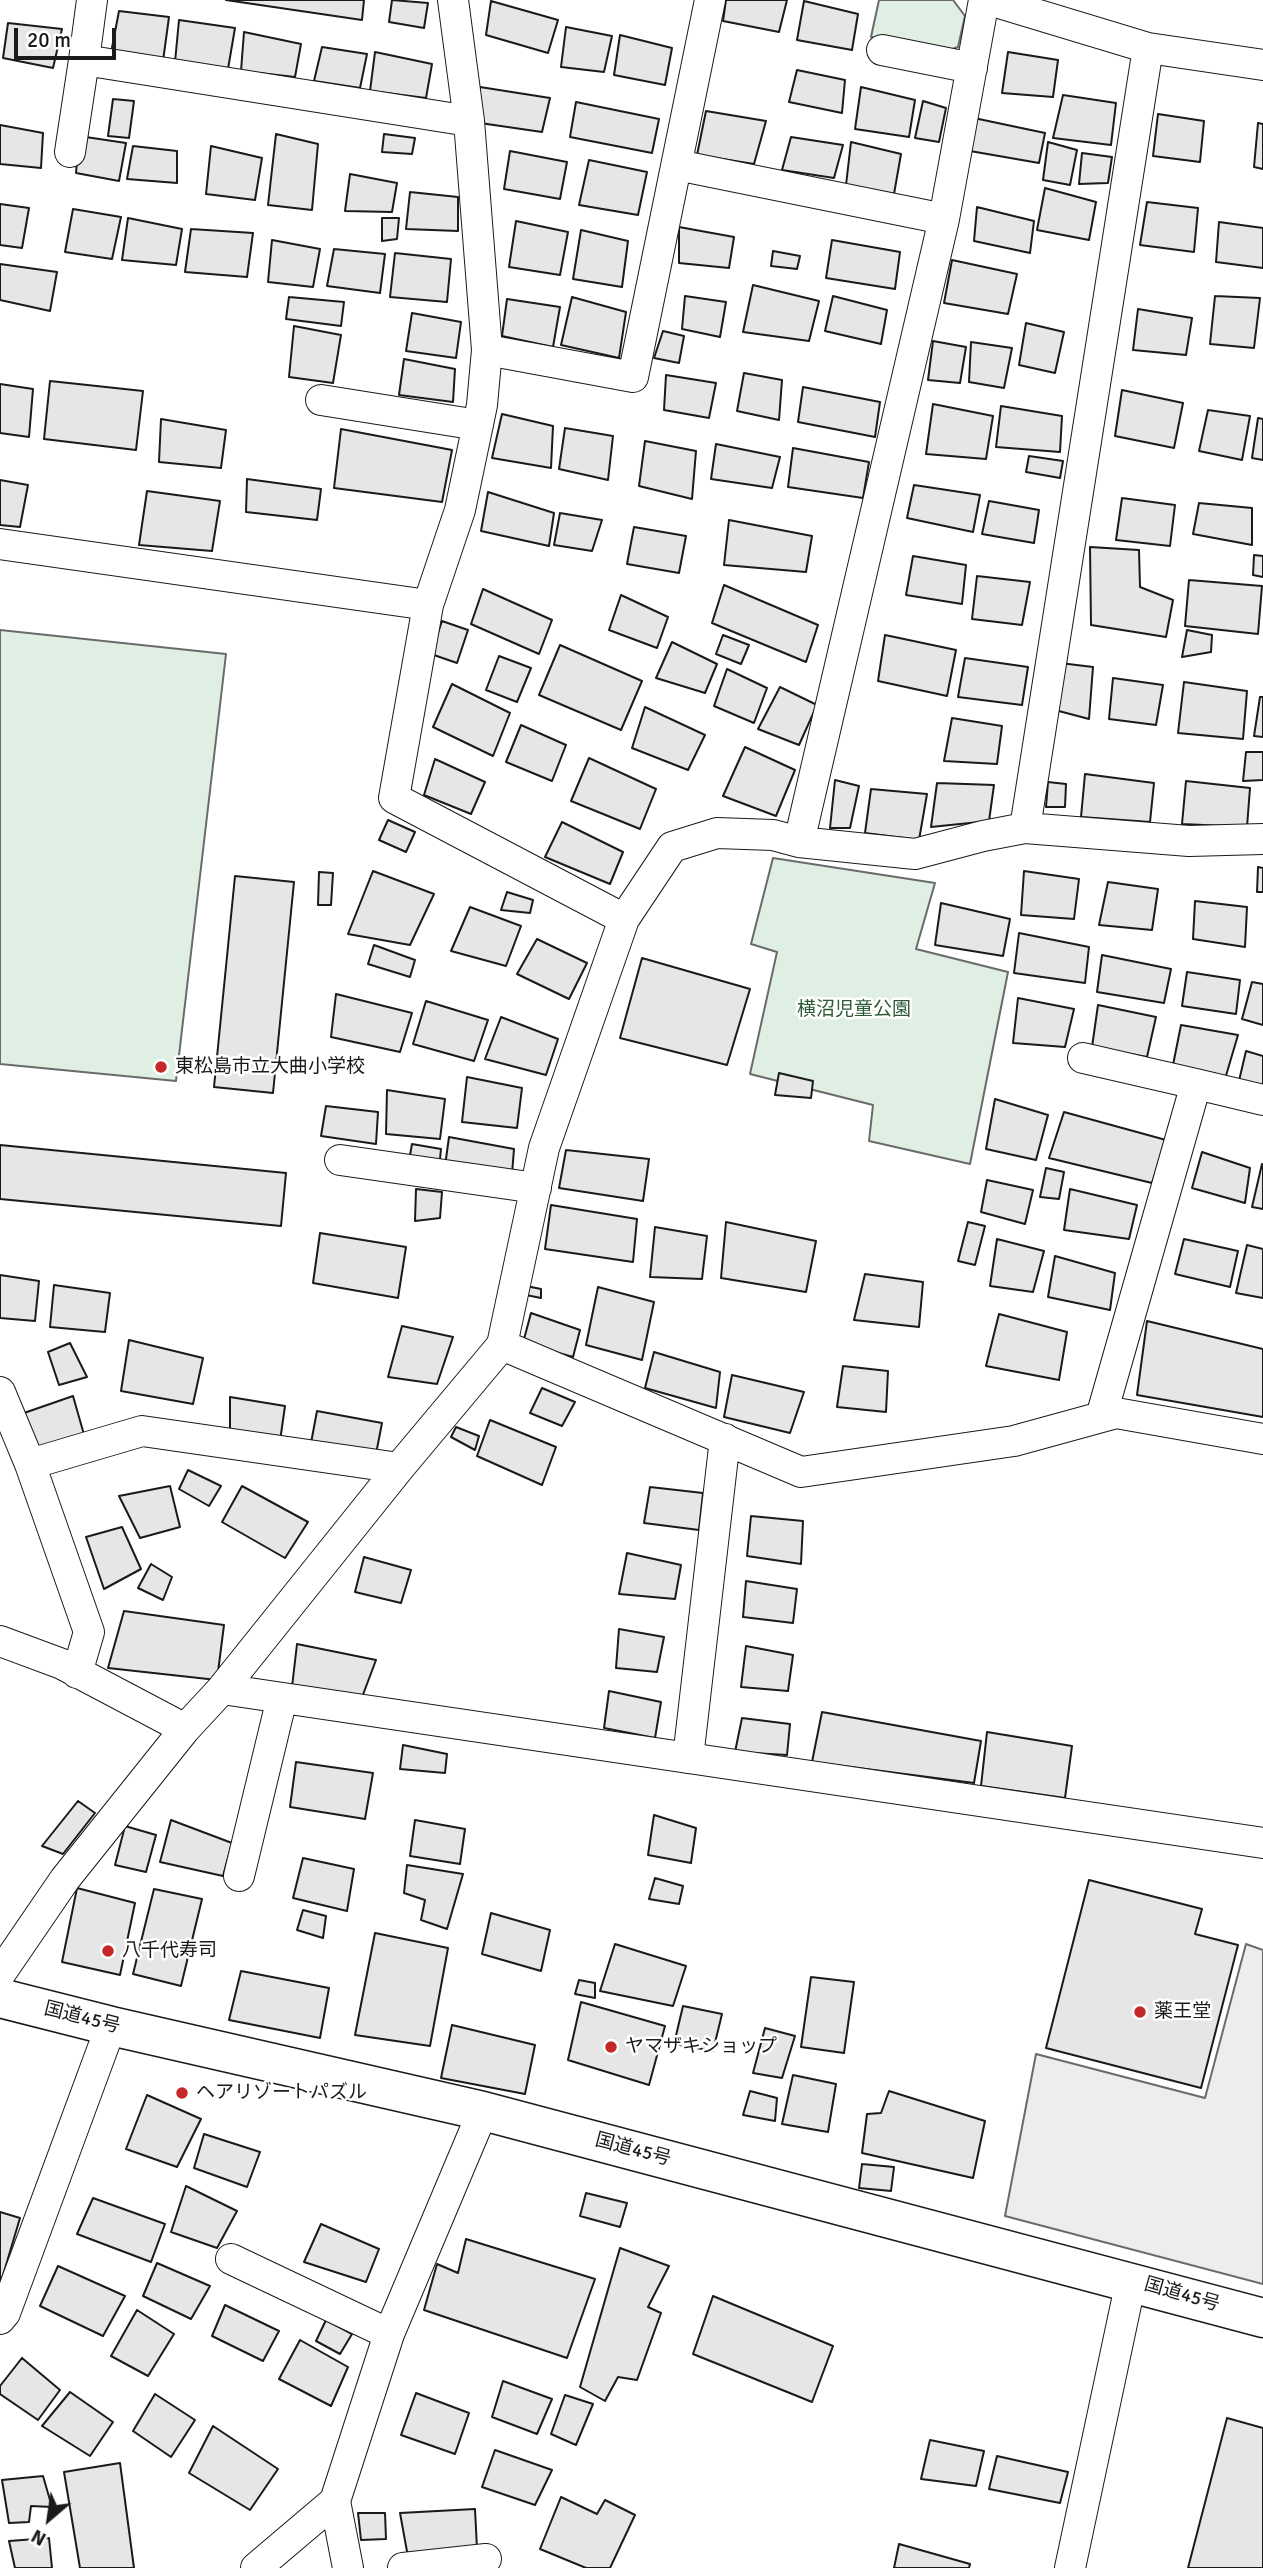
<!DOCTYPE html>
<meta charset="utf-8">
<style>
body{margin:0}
#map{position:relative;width:1263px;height:2568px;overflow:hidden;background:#fff;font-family:Signika,sans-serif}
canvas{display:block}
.north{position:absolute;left:14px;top:2484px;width:70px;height:70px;-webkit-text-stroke:5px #fff;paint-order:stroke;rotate:209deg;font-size:19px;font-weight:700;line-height:28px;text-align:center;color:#1a1a1a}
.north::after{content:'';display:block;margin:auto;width:24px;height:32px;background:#1a1a1a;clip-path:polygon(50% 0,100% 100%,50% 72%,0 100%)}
.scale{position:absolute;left:14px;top:28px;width:102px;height:32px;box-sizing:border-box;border:4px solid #1a1a1a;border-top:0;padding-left:9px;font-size:21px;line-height:24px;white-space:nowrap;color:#1a1a1a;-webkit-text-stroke:5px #fff;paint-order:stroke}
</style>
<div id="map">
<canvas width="1263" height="2568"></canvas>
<div class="north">N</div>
<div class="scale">20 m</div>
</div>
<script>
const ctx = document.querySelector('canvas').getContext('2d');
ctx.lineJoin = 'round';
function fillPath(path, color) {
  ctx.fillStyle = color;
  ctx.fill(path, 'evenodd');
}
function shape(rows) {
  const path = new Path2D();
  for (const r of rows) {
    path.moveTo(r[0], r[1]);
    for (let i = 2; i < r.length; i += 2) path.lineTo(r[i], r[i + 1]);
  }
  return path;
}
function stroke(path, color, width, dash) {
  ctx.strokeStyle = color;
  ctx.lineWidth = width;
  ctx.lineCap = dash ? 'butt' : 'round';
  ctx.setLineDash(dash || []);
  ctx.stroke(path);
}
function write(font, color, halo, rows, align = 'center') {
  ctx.font = font + ' Signika,"Noto Sans JP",sans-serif';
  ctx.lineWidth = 5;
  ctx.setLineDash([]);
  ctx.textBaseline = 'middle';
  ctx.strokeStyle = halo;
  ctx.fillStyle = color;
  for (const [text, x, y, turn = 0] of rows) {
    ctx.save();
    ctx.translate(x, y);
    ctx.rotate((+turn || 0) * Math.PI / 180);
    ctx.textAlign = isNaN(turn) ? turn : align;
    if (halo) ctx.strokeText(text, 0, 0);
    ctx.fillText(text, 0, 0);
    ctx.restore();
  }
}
const green = shape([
 [879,0,953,0,965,16,958,47,944,52,871,37,879,0],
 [0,630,226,654,176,1081,0,1064,0,630],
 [773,858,935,883,916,949,1008,972,970,1164,869,1141,873,1105,750,1074,777,952,751,944,773,858]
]);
const parking = shape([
 [1246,1944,1263,1950,1263,2284,1005,2216,1036,2054,1205,2098,1246,1944]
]);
const building = shape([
 [226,0,364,0,362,20,226,0],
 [392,0,428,3,424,28,389,22,392,0],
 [726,0,787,0,779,32,723,21,726,0],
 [491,1,558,20,548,53,486,35,491,1],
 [804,1,858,14,852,50,797,40,804,1],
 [119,11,169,17,163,61,111,53,119,11],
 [179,20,235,28,228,69,175,62,179,20],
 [8,23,62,29,53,68,3,58,8,23],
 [566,27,612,36,604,72,561,67,566,27],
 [244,32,301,44,295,77,241,71,244,32],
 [620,35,672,48,665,85,614,75,620,35],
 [322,47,367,54,360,88,314,81,322,47],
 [375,52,432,64,426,98,370,91,375,52],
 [1008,52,1058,60,1053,97,1002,93,1008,52],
 [797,70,845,80,842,113,789,102,797,70],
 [480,87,550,98,542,132,480,123,480,87],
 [861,87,915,100,909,137,855,129,861,87],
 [1063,95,1116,103,1111,145,1053,138,1063,95],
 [113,99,134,101,129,138,108,136,113,99],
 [923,101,946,108,939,142,915,138,923,101],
 [576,102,659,119,652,153,570,137,576,102],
 [706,111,766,121,754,164,697,155,706,111],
 [1158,114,1204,121,1200,162,1153,156,1158,114],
 [974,118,1045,133,1039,163,970,151,974,118],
 [1258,123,1263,124,1263,169,1254,167,1258,123],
 [0,125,43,133,41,168,0,164,0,125],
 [276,134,318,144,312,210,268,205,276,134],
 [384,134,415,138,412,154,382,152,384,134],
 [79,136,126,143,119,181,76,173,79,136],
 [791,137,843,145,834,178,782,170,791,137],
 [851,142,901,154,894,194,846,185,851,142],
 [1048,142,1077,150,1070,185,1043,180,1048,142],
 [133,146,177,151,177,183,127,179,133,146],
 [211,146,262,158,255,200,206,194,211,146],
 [510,151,567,162,560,199,504,189,510,151],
 [1082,153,1112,157,1108,183,1079,184,1082,153],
 [589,160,647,172,638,215,579,205,589,160],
 [350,174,397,183,392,212,345,211,350,174],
 [1045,188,1096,202,1089,240,1037,230,1045,188],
 [410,192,458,197,458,231,406,229,410,192],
 [1147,202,1198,208,1194,252,1140,245,1147,202],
 [0,204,29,208,22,248,0,245,0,204],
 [977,207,1034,221,1030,253,974,241,977,207],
 [73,209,121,217,112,259,65,252,73,209],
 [128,218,182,229,176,265,122,260,128,218],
 [382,218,399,218,397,239,382,241,382,218],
 [516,221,568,232,560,275,509,267,516,221],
 [1219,222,1263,228,1263,268,1216,262,1219,222],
 [679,227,734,237,729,268,679,263,679,227],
 [191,229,253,233,247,277,185,272,191,229],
 [581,230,628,241,622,287,573,279,581,230],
 [272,240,320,249,313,287,268,282,272,240],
 [832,240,900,252,895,289,826,278,832,240],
 [334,249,385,254,380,293,327,286,334,249],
 [773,251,800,256,797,269,771,266,773,251],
 [395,253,451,259,447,302,390,297,395,253],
 [952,260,1017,274,1008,314,944,303,952,260],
 [0,264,57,272,50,311,0,300,0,264],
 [753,285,819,301,809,341,743,332,753,285],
 [685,296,726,302,720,337,682,329,685,296],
 [833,296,887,310,881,344,825,331,833,296],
 [1215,296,1260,298,1254,348,1210,344,1215,296],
 [289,297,344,302,341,326,286,319,289,297],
 [572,297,626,312,619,358,561,345,572,297],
 [507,299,560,307,553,347,502,336,507,299],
 [1138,309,1192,318,1186,355,1133,350,1138,309],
 [412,313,461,322,456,358,406,351,412,313],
 [1026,323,1064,332,1055,373,1019,365,1026,323],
 [294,326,341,335,333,383,289,377,294,326],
 [663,331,684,336,679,363,654,358,663,331],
 [933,341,966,347,960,383,928,380,933,341],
 [971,342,1012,348,1004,388,969,382,971,342],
 [404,359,455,369,453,402,399,395,404,359],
 [744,373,782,380,779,420,737,411,744,373],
 [666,375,716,383,709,418,664,410,666,375],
 [50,381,143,391,136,450,44,439,50,381],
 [0,384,33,389,29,437,0,433,0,384],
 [803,387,880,402,875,437,798,422,803,387],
 [1122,390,1183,403,1174,448,1115,436,1122,390],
 [933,404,993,416,986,459,926,454,933,404],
 [1001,406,1062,416,1060,452,996,447,1001,406],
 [1208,410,1250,416,1242,460,1199,451,1208,410],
 [502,414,553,426,551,468,492,458,502,414],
 [1258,418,1263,419,1263,460,1252,458,1258,418],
 [161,419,226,430,221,468,159,462,161,419],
 [565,428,613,436,608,480,559,469,565,428],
 [341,429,452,450,442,502,334,488,341,429],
 [645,441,696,451,692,499,639,486,645,441],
 [716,444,780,457,772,488,711,479,716,444],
 [793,448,869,462,863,498,788,487,793,448],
 [1029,456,1063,461,1060,478,1026,472,1029,456],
 [247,479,321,489,317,520,246,512,247,479],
 [0,480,28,485,20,527,0,525,0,480],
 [914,485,980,495,973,532,907,518,914,485],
 [147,491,220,501,212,551,139,545,147,491],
 [488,492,554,513,549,546,481,531,488,492],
 [1122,498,1175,505,1170,546,1116,540,1122,498],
 [989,501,1039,510,1034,543,982,534,989,501],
 [1199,503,1252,508,1252,545,1193,534,1199,503],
 [560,513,602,520,592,551,554,545,560,513],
 [729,520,812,536,806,572,724,565,729,520],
 [634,527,686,536,679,573,627,564,634,527],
 [1090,547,1139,550,1140,587,1173,600,1166,637,1091,625,1090,547],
 [1254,555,1263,556,1263,577,1253,575,1254,555],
 [913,556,966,565,962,604,906,595,913,556],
 [977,576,1030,582,1022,625,972,619,977,576],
 [1189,580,1262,586,1258,634,1185,626,1189,580],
 [724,585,818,625,806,662,712,623,724,585],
 [483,589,552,620,539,654,471,624,483,589],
 [621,595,668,617,657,648,609,630,621,595],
 [442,621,468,630,457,663,431,654,442,621],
 [1187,630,1212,635,1211,652,1182,657,1187,630],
 [723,635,749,645,741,664,716,654,723,635],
 [885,635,956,650,947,696,878,681,885,635],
 [672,642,717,664,705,693,656,678,672,642],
 [560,645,642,681,621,730,539,695,560,645],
 [499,656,531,668,517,702,486,690,499,656],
 [965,658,1028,667,1022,705,958,697,965,658],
 [1060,663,1093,667,1089,719,1055,710,1060,663],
 [727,669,767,688,754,723,714,706,727,669],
 [1113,678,1163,685,1156,725,1109,719,1113,678],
 [1184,682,1247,691,1243,739,1178,733,1184,682],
 [452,684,510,713,493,756,433,727,452,684],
 [780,687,817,705,799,745,758,729,780,687],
 [1260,697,1263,697,1263,737,1254,736,1260,697],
 [645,707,705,735,688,770,632,748,645,707],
 [952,718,1002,726,997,764,944,761,952,718],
 [521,725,566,745,552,781,506,762,521,725],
 [745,747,795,770,776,816,723,796,745,747],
 [1246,752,1263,752,1263,780,1243,781,1246,752],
 [589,758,656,789,640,829,571,801,589,758],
 [435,759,485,782,471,814,424,795,435,759],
 [1085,774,1154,783,1150,822,1081,817,1085,774],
 [835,780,859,786,850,828,830,828,835,780],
 [1186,781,1250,788,1247,827,1182,824,1186,781],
 [1048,782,1066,784,1065,807,1046,807,1048,782],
 [937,783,994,785,989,821,931,827,937,783],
 [871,789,927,794,919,840,865,833,871,789],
 [388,820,415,832,406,852,379,840,388,820],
 [562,822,623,852,610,884,545,857,562,822],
 [1258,867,1263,868,1263,892,1257,892,1258,867],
 [373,871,434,894,410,945,348,934,373,871],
 [1024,871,1079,879,1074,919,1021,915,1024,871],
 [319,872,333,873,331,905,318,905,319,872],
 [235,876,294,882,273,1093,214,1087,235,876],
 [1108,882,1158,889,1152,930,1099,925,1108,882],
 [507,892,533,900,530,913,501,910,507,892],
 [1195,901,1247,907,1245,947,1193,939,1195,901],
 [941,903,1010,919,1003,956,935,945,941,903],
 [470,907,521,926,506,966,451,951,470,907],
 [1019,933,1089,947,1085,983,1014,973,1019,933],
 [537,939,587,963,569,999,517,974,537,939],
 [374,945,415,960,410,977,368,964,374,945],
 [1102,955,1171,969,1164,1003,1097,992,1102,955],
 [642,958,750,989,727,1065,620,1038,642,958],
 [1187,972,1240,980,1236,1014,1182,1006,1187,972],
 [1252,982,1263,984,1263,1025,1242,1019,1252,982],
 [336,994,412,1013,400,1052,331,1037,336,994],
 [1018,998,1074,1009,1065,1047,1013,1043,1018,998],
 [426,1001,488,1020,474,1061,413,1044,426,1001],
 [1098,1005,1156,1017,1147,1057,1092,1047,1098,1005],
 [501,1017,558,1039,546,1075,485,1059,501,1017],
 [1181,1025,1238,1035,1225,1079,1173,1065,1181,1025],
 [1246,1051,1263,1056,1263,1091,1238,1085,1246,1051],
 [779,1073,813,1081,811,1098,775,1095,779,1073],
 [467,1077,522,1088,517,1128,462,1122,467,1077],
 [387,1090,445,1099,440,1139,386,1134,387,1090],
 [995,1099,1048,1115,1036,1160,986,1149,995,1099],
 [326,1106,378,1112,376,1144,321,1136,326,1106],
 [1064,1112,1166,1140,1152,1183,1049,1158,1064,1112],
 [449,1137,514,1149,512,1174,445,1166,449,1137],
 [412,1144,441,1149,439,1169,408,1166,412,1144],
 [0,1145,286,1173,281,1226,0,1199,0,1145],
 [566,1150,649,1159,643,1201,559,1188,566,1150],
 [1202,1152,1250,1168,1245,1203,1192,1188,1202,1152],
 [1262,1164,1263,1165,1263,1209,1252,1207,1262,1164],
 [1046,1168,1064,1172,1059,1199,1040,1197,1046,1168],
 [987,1180,1033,1190,1025,1224,981,1212,987,1180],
 [416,1189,442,1192,440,1218,415,1221,416,1189],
 [1070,1189,1137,1205,1129,1239,1064,1230,1070,1189],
 [551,1205,637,1219,633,1262,545,1249,551,1205],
 [726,1222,816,1241,806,1292,721,1278,726,1222],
 [968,1222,985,1226,975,1265,958,1261,968,1222],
 [655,1227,707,1236,702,1279,650,1277,655,1227],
 [320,1233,406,1247,398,1298,313,1283,320,1233],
 [997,1239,1044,1251,1033,1292,990,1286,997,1239],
 [1184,1239,1238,1251,1230,1287,1175,1274,1184,1239],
 [1247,1245,1263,1249,1263,1298,1236,1293,1247,1245],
 [1055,1256,1115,1273,1110,1310,1048,1297,1055,1256],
 [865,1274,923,1282,919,1327,854,1320,865,1274],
 [0,1275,39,1281,35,1321,0,1318,0,1275],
 [54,1285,110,1293,105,1332,50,1327,54,1285],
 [521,1285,541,1289,541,1298,521,1294,521,1285],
 [598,1287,654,1302,642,1360,586,1345,598,1287],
 [531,1313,580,1330,573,1357,523,1343,531,1313],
 [999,1314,1067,1332,1059,1380,986,1366,999,1314],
 [1147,1321,1263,1349,1263,1417,1137,1395,1147,1321],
 [402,1326,453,1337,437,1384,388,1377,402,1326],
 [129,1340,203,1358,193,1404,121,1391,129,1340],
 [70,1343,87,1377,59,1385,48,1352,70,1343],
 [654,1352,720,1372,716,1408,645,1388,654,1352],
 [843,1366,888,1371,886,1412,837,1407,843,1366],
 [732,1375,804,1392,790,1433,724,1417,732,1375],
 [542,1388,575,1402,562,1426,530,1413,542,1388],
 [73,1396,85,1438,34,1453,24,1413,73,1396],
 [230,1397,285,1406,280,1441,230,1433,230,1397],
 [317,1411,382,1423,376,1454,311,1443,317,1411],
 [490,1420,556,1447,542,1485,477,1456,490,1420],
 [456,1427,479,1436,475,1450,451,1437,456,1427],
 [188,1470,221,1486,209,1506,179,1489,188,1470],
 [170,1486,180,1527,140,1538,119,1496,170,1486],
 [242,1486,308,1522,285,1558,222,1522,242,1486],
 [650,1487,703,1493,699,1530,644,1523,650,1487],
 [751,1516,803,1521,801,1564,747,1556,751,1516],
 [122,1527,141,1569,104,1589,86,1537,122,1527],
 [627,1553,681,1565,675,1599,619,1594,627,1553],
 [364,1557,411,1570,401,1603,355,1592,364,1557],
 [151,1564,172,1577,163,1600,138,1588,151,1564],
 [746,1581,797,1589,793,1623,743,1617,746,1581],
 [124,1611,224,1625,217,1680,108,1668,124,1611],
 [619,1629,664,1637,657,1672,616,1668,619,1629],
 [297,1644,376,1660,361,1700,292,1687,297,1644],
 [746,1646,793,1655,788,1691,741,1687,746,1646],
 [609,1691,661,1702,655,1738,604,1728,609,1691],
 [822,1712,981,1741,974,1783,812,1762,822,1712],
 [742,1718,790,1724,787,1755,735,1752,742,1718],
 [987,1732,1072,1746,1065,1798,981,1786,987,1732],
 [403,1745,447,1754,445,1773,400,1769,403,1745],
 [296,1762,373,1773,365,1819,290,1807,296,1762],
 [78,1801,95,1813,63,1854,42,1846,78,1801],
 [654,1815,696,1828,691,1863,648,1855,654,1815],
 [171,1820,232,1843,223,1876,160,1862,171,1820],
 [415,1820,465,1829,460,1864,410,1856,415,1820],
 [125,1826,156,1835,146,1872,115,1865,125,1826],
 [303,1858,354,1869,347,1911,293,1898,303,1858],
 [407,1865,463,1874,447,1929,421,1920,425,1900,404,1893,407,1865],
 [655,1878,683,1886,679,1904,649,1899,655,1878],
 [1089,1880,1202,1909,1195,1934,1238,1945,1201,2088,1046,2048,1089,1880],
 [77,1888,135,1903,120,1975,62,1962,77,1888],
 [154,1889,202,1899,181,1986,133,1974,154,1889],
 [303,1910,326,1916,323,1938,297,1930,303,1910],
 [491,1913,550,1930,541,1971,482,1954,491,1913],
 [375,1933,448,1948,430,2046,355,2035,375,1933],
 [615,1944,686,1966,673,2006,600,1991,615,1944],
 [241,1971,329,1988,320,2038,229,2020,241,1971],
 [811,1977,854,1982,844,2053,801,2047,811,1977],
 [579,1980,595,1983,595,1998,575,1994,579,1980],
 [581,2002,665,2026,649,2085,568,2060,581,2002],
 [683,2006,722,2014,713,2051,674,2044,683,2006],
 [452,2025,535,2045,525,2094,441,2078,452,2025],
 [765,2028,795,2036,782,2078,753,2073,765,2028],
 [793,2075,836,2084,828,2132,782,2124,793,2075],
 [750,2091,777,2098,775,2121,743,2115,750,2091],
 [889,2091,985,2121,973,2178,862,2153,867,2114,881,2113,889,2091],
 [147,2095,201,2119,177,2167,126,2149,147,2095],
 [204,2134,260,2152,247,2187,194,2168,204,2134],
 [862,2164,894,2167,891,2191,859,2188,862,2164],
 [186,2186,237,2211,217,2248,171,2232,186,2186],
 [586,2193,627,2203,620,2227,580,2216,586,2193],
 [93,2198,165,2224,151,2262,77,2234,93,2198],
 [0,2212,20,2218,1,2282,0,2282,0,2212],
 [321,2224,379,2249,366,2282,304,2262,321,2224],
 [466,2239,595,2279,567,2358,424,2310,437,2264,458,2273,466,2239],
 [620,2248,669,2266,648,2307,661,2313,637,2380,618,2377,605,2401,580,2387,620,2248],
 [157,2263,210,2286,191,2319,143,2296,157,2263],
 [58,2266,125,2296,103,2336,40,2306,58,2266],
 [713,2296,833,2346,812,2402,693,2354,713,2296],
 [225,2305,279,2331,263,2361,212,2336,225,2305],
 [137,2310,174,2334,148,2376,111,2356,137,2310],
 [326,2320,352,2334,340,2354,316,2341,326,2320],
 [300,2340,348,2367,331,2406,279,2379,300,2340],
 [22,2358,60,2390,38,2420,0,2394,0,2386,22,2358],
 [503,2381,552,2399,537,2434,492,2417,503,2381],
 [70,2392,113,2422,90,2456,42,2426,70,2392],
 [416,2393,469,2413,455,2454,401,2435,416,2393],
 [155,2394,195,2420,171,2457,133,2431,155,2394],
 [565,2395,593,2404,576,2445,551,2434,565,2395],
 [1227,2418,1263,2428,1263,2568,1188,2568,1227,2418],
 [213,2426,278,2469,250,2510,189,2473,213,2426],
 [930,2440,984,2451,976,2486,921,2479,930,2440],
 [495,2450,552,2470,535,2505,482,2487,495,2450],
 [997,2456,1068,2472,1060,2503,989,2489,997,2456],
 [120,2463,134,2568,80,2568,64,2472,120,2463],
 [43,2476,52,2507,31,2506,29,2522,9,2523,2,2480,43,2476],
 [561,2497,597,2514,605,2500,635,2515,610,2568,586,2568,540,2549,561,2497],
 [475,2509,477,2549,408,2557,400,2513,475,2509],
 [358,2513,385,2513,386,2539,361,2540,358,2513],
 [49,2538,52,2568,15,2568,9,2541,49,2538],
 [899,2544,970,2564,969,2568,894,2568,899,2544]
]);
const minor = shape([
 [92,0,84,60,469,121],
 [453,0,469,121,487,350,482,405,460,510,428,605,394,798,624,919],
 [989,0,1148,48,1263,65],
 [882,50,972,68],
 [70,152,84,60],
 [677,165,944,219],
 [487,350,633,377,710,0],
 [321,400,478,425],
 [0,544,428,605],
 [1025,828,1148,48],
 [799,842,944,219,984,0],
 [1083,1058,1196,1084],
 [340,1160,536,1188],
 [502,1345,801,1472,1014,1441,1116,1413,1263,1439],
 [0,1392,30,1464,89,1632,77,1673],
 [1101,1417,1196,1084,1263,1100],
 [30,1464,142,1431,399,1468],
 [0,1641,62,1664,185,1729],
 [222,1689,1263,1843],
 [688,1758,725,1439],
 [239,1876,282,1698],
 [0,1974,65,1879,185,1729,222,1689,399,1468,502,1345,544,1148,624,919,672,847,717,833,773,835,799,842,915,854,983,836,1025,828,1189,841,1263,839],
 [231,2259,389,2334],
 [0,2319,5,2313,111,2026],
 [256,2568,335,2501],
 [348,2568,335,2501,389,2334,483,2111],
 [403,2568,486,2559],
 [1070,2568,1131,2281]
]);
const trunk = shape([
 [0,1998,111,2026,483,2111,1263,2318]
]);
const markers = [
 [161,1067,7,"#c62828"],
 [108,1951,7,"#c62828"],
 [1140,2012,7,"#c62828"],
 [611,2047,7,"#c62828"],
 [182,2093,7,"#c62828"]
];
const parkNames = [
 ["横沼児童公園",854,1010]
];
const poiNames = [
 ["東松島市立大曲小学校",175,1067],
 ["八千代寿司",122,1951],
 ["薬王堂",1154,2012],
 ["ヤマザキショップ",625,2047],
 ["ヘアリゾートパズル",196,2093]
];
const streetNames = [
 ["国道45号",82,2018,14],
 ["国道45号",633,2150,15],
 ["国道45号",1182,2295,16]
];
fillPath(green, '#e0efe3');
stroke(green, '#6a6a6a', 2);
fillPath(parking, '#ededed');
stroke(parking, '#6a6a6a', 2);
fillPath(building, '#e6e6e6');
stroke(building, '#1a1a1a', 2);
stroke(minor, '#1a1a1a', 32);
stroke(trunk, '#1a1a1a', 41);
stroke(minor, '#fff', 30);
stroke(trunk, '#fff', 38);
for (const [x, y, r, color] of markers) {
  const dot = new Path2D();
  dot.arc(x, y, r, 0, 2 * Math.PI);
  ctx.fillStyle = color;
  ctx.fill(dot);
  stroke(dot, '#fff', 2.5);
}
write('19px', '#2b5a34', '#fff', parkNames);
write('19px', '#1a1a1a', '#fff', poiNames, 'left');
write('19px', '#1a1a1a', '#fff', streetNames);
</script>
